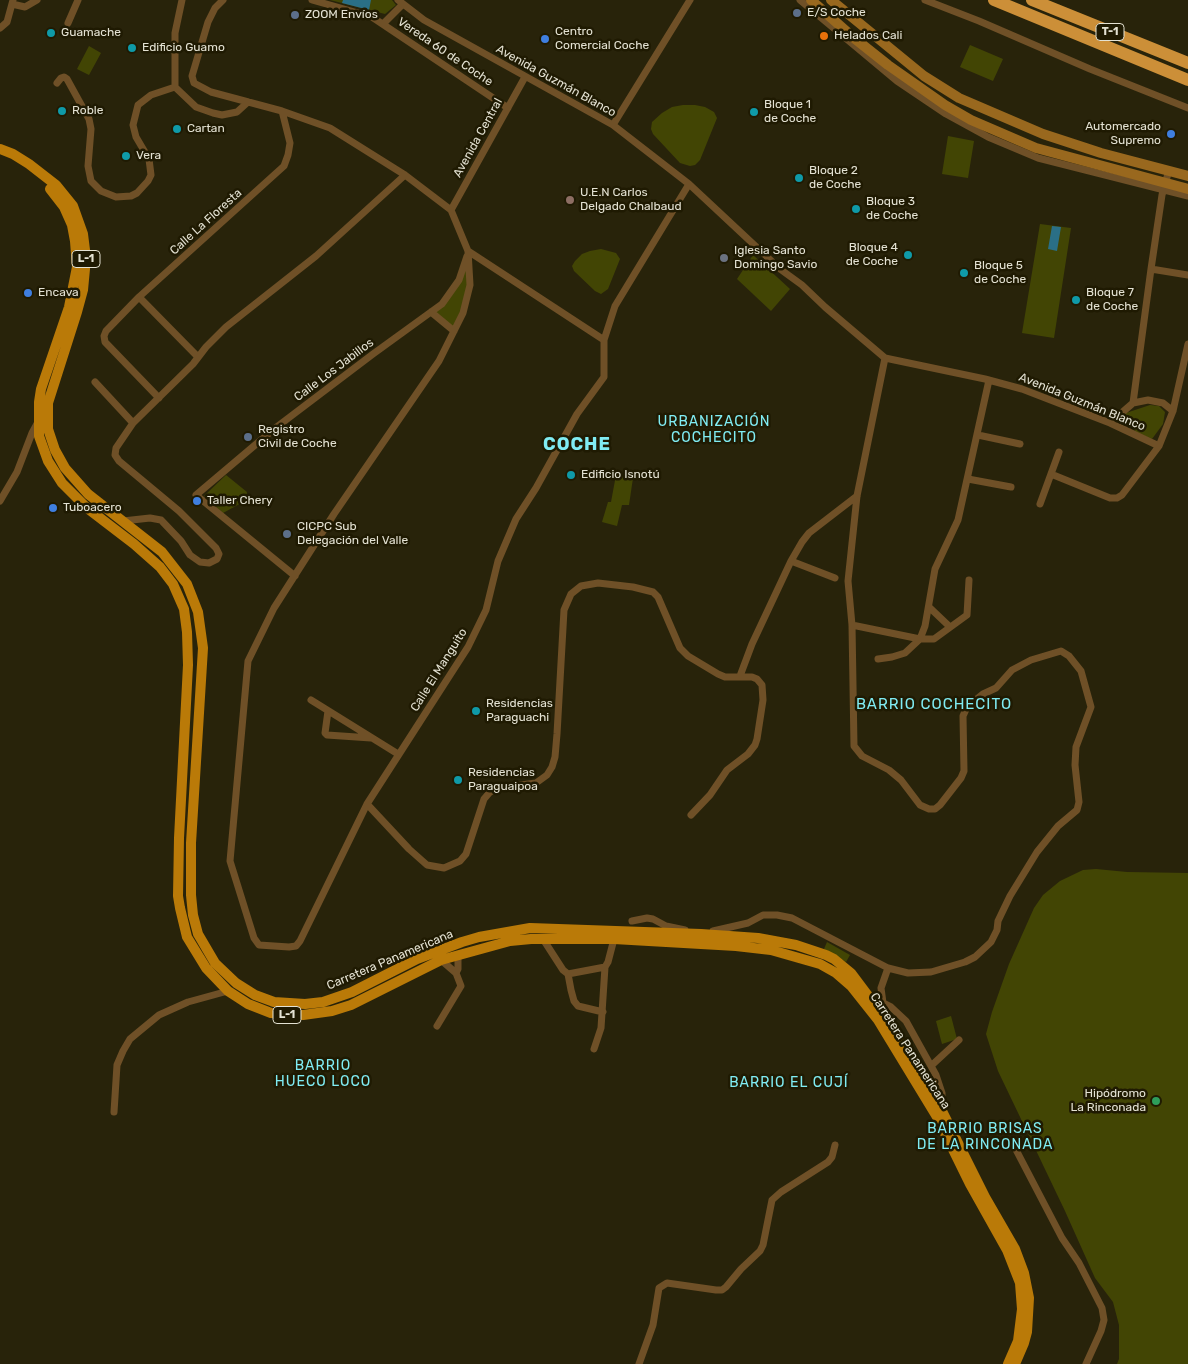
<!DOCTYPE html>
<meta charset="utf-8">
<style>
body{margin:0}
canvas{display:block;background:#28230a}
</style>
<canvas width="1188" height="1364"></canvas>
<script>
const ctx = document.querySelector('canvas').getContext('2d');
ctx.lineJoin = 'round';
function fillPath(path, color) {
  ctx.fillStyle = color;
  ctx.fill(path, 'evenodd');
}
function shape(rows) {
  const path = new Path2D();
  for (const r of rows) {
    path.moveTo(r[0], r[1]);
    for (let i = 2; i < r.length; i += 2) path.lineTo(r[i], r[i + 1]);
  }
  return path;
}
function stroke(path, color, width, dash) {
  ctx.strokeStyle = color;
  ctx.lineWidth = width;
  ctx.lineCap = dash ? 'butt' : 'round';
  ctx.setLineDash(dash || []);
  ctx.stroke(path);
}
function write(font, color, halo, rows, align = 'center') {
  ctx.font = font + ' Rubik,sans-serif';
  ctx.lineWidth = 5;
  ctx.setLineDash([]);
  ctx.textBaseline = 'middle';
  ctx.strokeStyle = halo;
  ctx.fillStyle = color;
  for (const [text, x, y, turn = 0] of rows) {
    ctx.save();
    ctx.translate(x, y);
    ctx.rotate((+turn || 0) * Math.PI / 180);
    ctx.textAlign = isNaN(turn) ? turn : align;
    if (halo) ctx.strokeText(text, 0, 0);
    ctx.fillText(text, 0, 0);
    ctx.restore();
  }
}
const green = shape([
 [330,0,392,0,396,5,385,14],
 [970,45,1003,59,993,81,960,67],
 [89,46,101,53,89,75,77,69],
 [683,105,695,105,705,107,714,112,717,118,700,160,695,165,690,166,680,163,653,134,651,129,652,122,662,113,672,107],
 [948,136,974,141,968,178,942,174],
 [1040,224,1071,228,1054,338,1022,333],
 [601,249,616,253,620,259,608,289,601,294,595,291,574,271,572,266,575,261,582,254,590,251],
 [468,255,468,285,462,312,453,329,434,312,443,306],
 [753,255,790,289,771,311,737,279],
 [1150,405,1159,406,1165,412,1163,424,1152,439,1137,433,1123,417,1126,413],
 [226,475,247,492,245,501,223,513,204,496],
 [616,475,633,478,629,505,622,505,617,526,602,522,608,502,611,502],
 [1096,869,1127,872,1188,873,1188,1364,1117,1364,1119,1359,1119,1325,1113,1302,1095,1278,1065,1211,998,1071,986,1034,992,1012,1009,964,1034,908,1043,895,1060,881,1083,870],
 [827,942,850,955,846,962,824,949],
 [951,1016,957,1039,942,1044,936,1021]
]);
const water = shape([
 [343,0,371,0,369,10,342,3],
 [1052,226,1061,227,1057,251,1048,249]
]);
const minor = shape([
 [182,0,175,33,175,87,196,107,213,113,222,115,237,112,248,102],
 [223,0,215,8,208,22,192,76,194,83,211,92,282,111,330,128,405,175,451,210,468,251,470,285,463,313,439,361,334,514,274,608,248,661,230,861,254,938,259,945,289,947,296,946,300,941,367,804,468,647,486,610,498,561,516,519,536,488,577,414,604,377,604,340,615,306,689,184],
 [312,0,372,17,508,108],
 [398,0,424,20,613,125,689,184,780,269,802,285,825,307,885,358,985,379,1022,389,1110,423,1159,446],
 [800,0,897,81,946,114,988,137,1038,158,1188,196],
 [925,0,979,21,1090,69,1188,108],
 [12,4,25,7,37,0],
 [68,23,78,0],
 [383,24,402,5],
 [0,28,7,22,13,0],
 [57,83,61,78,64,77,67,79,89,119,91,129,88,166,91,181,101,191,116,197,131,196,137,193,148,181,151,175,149,159,136,137,133,125,138,105,151,95,175,87],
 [613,125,690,0],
 [451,210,525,77],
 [468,251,604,340],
 [1151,269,1188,275],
 [139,297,198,357],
 [431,312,454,331],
 [95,382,133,423],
 [159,398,105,342,104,336,106,331,139,297,284,166,288,155,290,143,282,111],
 [1133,403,1148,400,1163,403,1173,411],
 [1110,423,1133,403,1151,269,1162,195,1169,170],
 [978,435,1020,444],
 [1051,474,1110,498,1117,498,1122,495,1159,446,1173,411,1188,344],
 [968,479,1011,487],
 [0,501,17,472,32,433,38,422],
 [1040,504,1059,452],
 [123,521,150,518,161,520,181,541,190,555,200,562,209,563,217,559,219,554,216,548,179,511,119,461,115,455,116,448,133,423,193,364,206,347,226,327,316,256,405,175],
 [791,561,835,578],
 [295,576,196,495,274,429,373,354,442,304,459,280,467,256],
 [929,607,950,627],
 [852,625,920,639,934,639,967,615,969,580],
 [878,659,892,657,905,653,920,639,925,626,935,569,958,520,989,380],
 [740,676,752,644,791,561,802,542,809,533,857,496],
 [311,700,398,754],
 [328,711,325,733,327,735,371,738],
 [367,804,409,849,427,865,444,868,460,861,466,854,484,799,490,792,498,788,536,783,547,775,552,767,555,757,557,734,564,610,571,594,581,586,598,583,633,587,653,592,658,597,680,648,688,656,718,674,725,677,752,677,757,679,762,685,763,700,757,739,755,745,748,754,727,770,710,795,691,815],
 [632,921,647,918,653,919,666,926,685,930],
 [713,931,748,923,763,915,777,915,792,918,888,968,908,973,931,972,965,962,975,957,991,942,997,930,998,921,1010,896,1037,852,1058,826,1077,810,1079,802,1075,765,1076,747,1091,707,1081,671,1069,656,1061,651,1031,660,1012,670,996,688,983,694,967,707,963,716,964,771,961,778,940,805,935,809,929,809,920,805,901,780,889,770,862,756,854,746,852,625,848,581,857,496,885,358],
 [543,939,563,970,568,974,605,967],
 [456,973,458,969,458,955],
 [568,974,571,990,574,1001,578,1006,603,1012],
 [883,1003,881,988,888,968],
 [875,1004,883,1003,891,1007,906,1021,936,1075,942,1093,942,1110],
 [437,1026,461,986,456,973,441,960],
 [594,1049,601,1028,605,967,608,962,614,939],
 [932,1065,959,1040],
 [114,1112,117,1065,123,1051,130,1039,159,1015,188,1002,228,991],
 [1013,1144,1062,1238,1079,1263,1102,1308,1104,1320,1101,1331,1086,1364],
 [639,1364,653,1325,659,1288,667,1283,716,1290,722,1290,726,1287,741,1269,760,1251,763,1245,772,1200,781,1192,828,1162,832,1157,835,1145]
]);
const secondary = shape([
 [811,0,854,38,888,65,945,105,971,120,1036,148,1188,189],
 [831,0,924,76,959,98,1043,134,1101,153,1188,176]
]);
const primary = shape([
 [0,149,13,154,29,164,56,185,73,206,83,234,86,258,83,290,77,312,48,403,48,429,55,450,65,468,88,494,162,552,187,584,198,612,203,648,191,843,191,895,193,915,198,934,215,963,236,983,255,995,274,1002,305,1004,323,1002,352,992,417,959,462,942,479,937,530,928,701,934,758,938,796,945,826,955,834,959,851,973,890,1025,942,1111,985,1197,1015,1249,1024,1273,1029,1298,1027,1332,1024,1343,1015,1364],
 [50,189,64,207,72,225,75,241,77,267,69,307,41,389,39,402,39,436,48,461,62,483,87,508,134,544,160,567,173,584,184,609,187,632,188,665,179,838,178,896,180,908,187,937,206,968,228,991,248,1004,271,1013,303,1015,332,1011,351,1005,441,960,510,941,531,939,614,939,736,946,771,950,820,964,836,973,851,986,878,1020,937,1117,970,1184,1007,1250,1020,1283,1022,1309,1018,1341,1008,1364]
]);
const motorway = shape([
 [994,0,1188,80],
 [1032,0,1188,63]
]);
const markers = [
 [797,13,5,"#5c6f8a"],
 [295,15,5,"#5c6f8a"],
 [51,33,5,"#0f9aa8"],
 [824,36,5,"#e8710a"],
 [545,39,5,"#3f7fe0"],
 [132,48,5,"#0f9aa8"],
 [62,111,5,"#0f9aa8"],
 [754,112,5,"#0f9aa8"],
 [177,129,5,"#0f9aa8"],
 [1171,134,5,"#3f7fe0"],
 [126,156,5,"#0f9aa8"],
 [799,178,5,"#0f9aa8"],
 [570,200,5,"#8d6e63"],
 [856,209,5,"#0f9aa8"],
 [908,255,5,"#0f9aa8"],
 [724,258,5,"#6b7280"],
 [964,273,5,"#0f9aa8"],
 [28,293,5,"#3f7fe0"],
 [1076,300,5,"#0f9aa8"],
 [248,437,5,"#5c6f8a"],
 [571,475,5,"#0f9aa8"],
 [197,501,5,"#3f7fe0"],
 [53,508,5,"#3f7fe0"],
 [287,534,5,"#5c6f8a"],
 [476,711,5,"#0f9aa8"],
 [458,780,5,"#0f9aa8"],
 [1156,1101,5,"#2e9e5b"]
];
const shields = [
 [1110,32,28],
 [86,259,28],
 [287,1015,28]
];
const shieldNames = [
 ["T-1",1110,32],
 ["L-1",86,259],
 ["L-1",287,1015]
];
const poiNames = [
 ["E/S Coche",807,13],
 ["ZOOM Envíos",305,15],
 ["Centro",555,32],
 ["Comercial Coche",555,46],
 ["Guamache",61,33],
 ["Helados Cali",834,36],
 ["Edificio Guamo",142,48],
 ["Bloque 1",764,105],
 ["de Coche",764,119],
 ["Roble",72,111],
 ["Automercado",1161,127,"right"],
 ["Supremo",1161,141,"right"],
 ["Cartan",187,129],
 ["Vera",136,156],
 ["Bloque 2",809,171],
 ["de Coche",809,185],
 ["U.E.N Carlos",580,193],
 ["Delgado Chalbaud",580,207],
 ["Bloque 3",866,202],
 ["de Coche",866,216],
 ["Bloque 4",898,248,"right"],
 ["de Coche",898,262,"right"],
 ["Iglesia Santo",734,251],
 ["Domingo Savio",734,265],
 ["Bloque 5",974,266],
 ["de Coche",974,280],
 ["Encava",38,293],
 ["Bloque 7",1086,293],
 ["de Coche",1086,307],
 ["Registro",258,430],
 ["Civil de Coche",258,444],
 ["Edificio Isnotú",581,475],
 ["Taller Chery",207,501],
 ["Tuboacero",63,508],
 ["CICPC Sub",297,527],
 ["Delegación del Valle",297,541],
 ["Residencias",486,704],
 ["Paraguachi",486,718],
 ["Residencias",468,773],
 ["Paraguaipoa",468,787],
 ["Hipódromo",1146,1094,"right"],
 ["La Rinconada",1146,1108,"right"]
];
const streetNames = [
 ["Vereda 60 de Coche",445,52,34],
 ["Avenida Guzmán Blanco",556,81,29],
 ["Avenida Central",478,138,-61],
 ["Calle La Floresta",206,222,-42],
 ["Calle Los Jabillos",334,370,-37],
 ["Avenida Guzmán Blanco",1082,402,22],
 ["Calle El Manguito",439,670,-58],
 ["Carretera Panamericana",390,960,-23],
 ["Carretera Panamericana",910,1051,57]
];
const neighbourhoodNames = [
 ["URBANIZACIÓN",714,422],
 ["COCHECITO",714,438],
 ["BARRIO",323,1066],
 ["HUECO LOCO",323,1082],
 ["BARRIO EL CUJÍ",789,1083],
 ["BARRIO BRISAS",985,1129],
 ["DE LA RINCONADA",985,1145]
];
const quarterNames = [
 ["BARRIO COCHECITO",934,705]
];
const districtNames = [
 ["COCHE",577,445]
];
fillPath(green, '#424504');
fillPath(water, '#2a6f86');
stroke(minor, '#6f5027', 7);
stroke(secondary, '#99681e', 10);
stroke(primary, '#ba7a08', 10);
stroke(motorway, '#cc8f38', 12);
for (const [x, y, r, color] of markers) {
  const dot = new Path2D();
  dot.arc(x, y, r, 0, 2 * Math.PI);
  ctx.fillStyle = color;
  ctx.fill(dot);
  stroke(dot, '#1f1a02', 2);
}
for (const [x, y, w] of shields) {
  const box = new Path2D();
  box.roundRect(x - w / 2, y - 8.5, w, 17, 4);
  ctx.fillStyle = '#1f1a02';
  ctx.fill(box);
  stroke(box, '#e4e2d3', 1);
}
write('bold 11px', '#e4e2d3', null, shieldNames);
write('12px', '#e4e2d3', '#1f1a02', poiNames, 'left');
write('12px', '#e4e2d3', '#1f1a02', streetNames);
ctx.letterSpacing = '1px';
write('14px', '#80ecf3', '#1f1a02', neighbourhoodNames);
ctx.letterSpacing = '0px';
ctx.letterSpacing = '1px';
write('15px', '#80ecf3', '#1f1a02', quarterNames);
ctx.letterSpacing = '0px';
ctx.letterSpacing = '1px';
write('bold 18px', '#80ecf3', '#1f1a02', districtNames);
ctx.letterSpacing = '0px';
</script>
